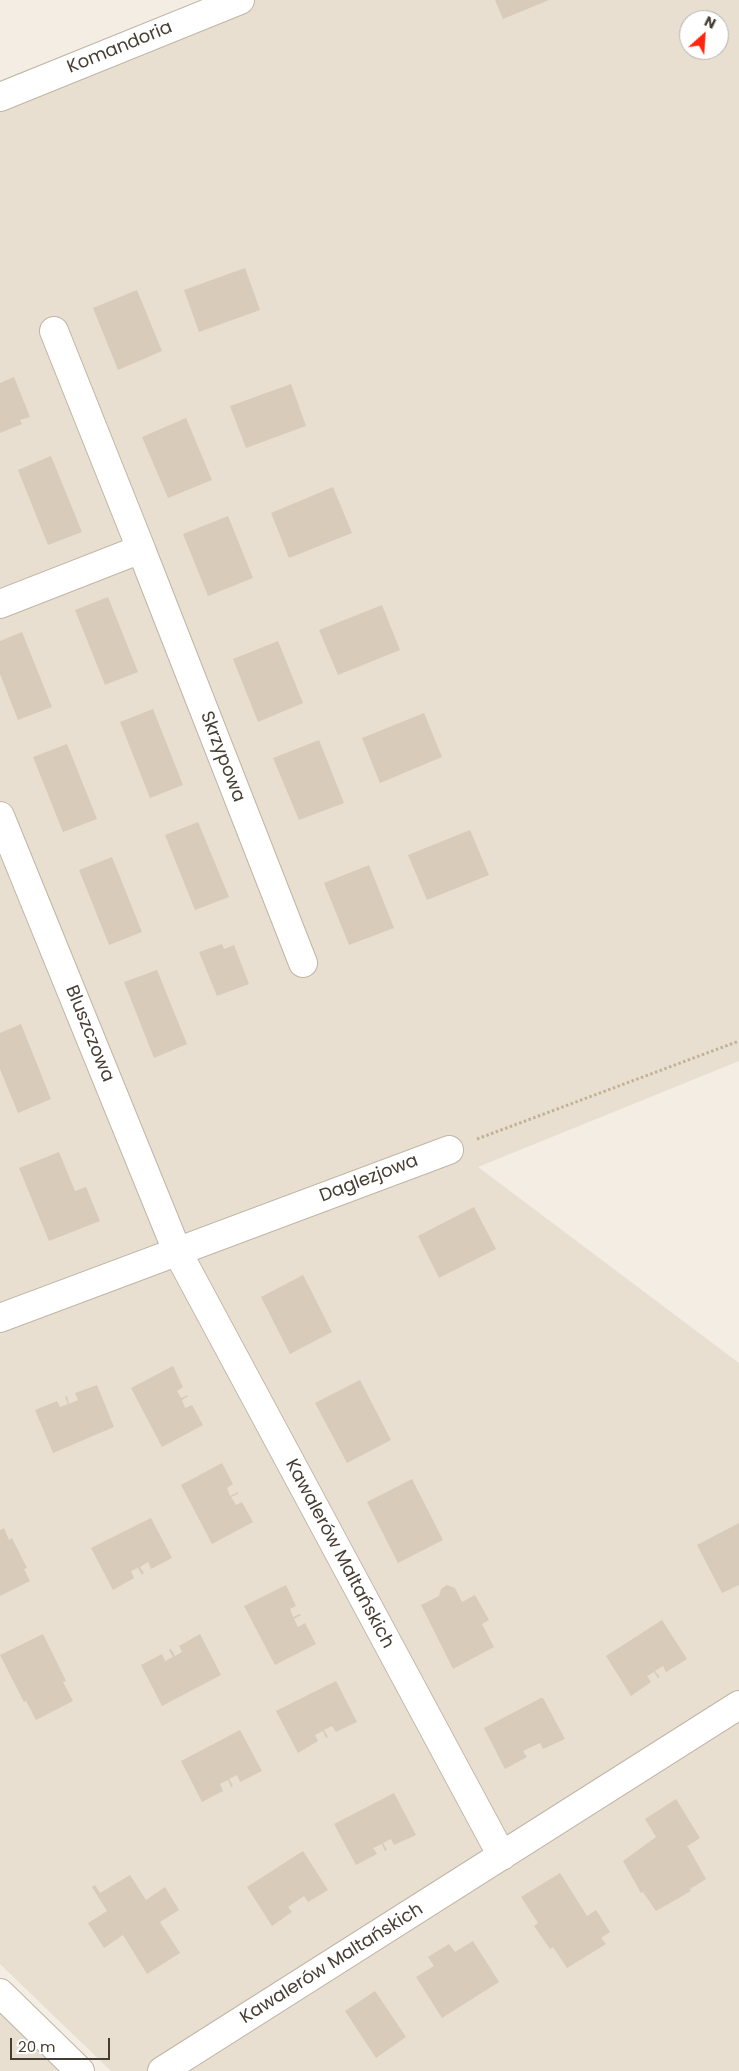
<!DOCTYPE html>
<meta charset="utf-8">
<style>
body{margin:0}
#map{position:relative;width:739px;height:2071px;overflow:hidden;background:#f3ede3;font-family:Poppins,sans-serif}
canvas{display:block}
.north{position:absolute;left:679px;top:10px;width:50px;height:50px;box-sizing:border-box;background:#fff;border:1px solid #b5b1ad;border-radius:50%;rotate:26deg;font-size:14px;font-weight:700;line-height:20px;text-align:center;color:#463d33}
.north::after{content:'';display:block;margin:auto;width:18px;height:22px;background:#ff250e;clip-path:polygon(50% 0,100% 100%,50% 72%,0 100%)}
.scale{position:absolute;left:10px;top:2038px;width:100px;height:22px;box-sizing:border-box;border:2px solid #463d33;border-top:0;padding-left:6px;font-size:15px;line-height:18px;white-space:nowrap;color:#463d33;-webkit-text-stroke:4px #fff;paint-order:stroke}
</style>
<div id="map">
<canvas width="739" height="2071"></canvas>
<div class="north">N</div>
<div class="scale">20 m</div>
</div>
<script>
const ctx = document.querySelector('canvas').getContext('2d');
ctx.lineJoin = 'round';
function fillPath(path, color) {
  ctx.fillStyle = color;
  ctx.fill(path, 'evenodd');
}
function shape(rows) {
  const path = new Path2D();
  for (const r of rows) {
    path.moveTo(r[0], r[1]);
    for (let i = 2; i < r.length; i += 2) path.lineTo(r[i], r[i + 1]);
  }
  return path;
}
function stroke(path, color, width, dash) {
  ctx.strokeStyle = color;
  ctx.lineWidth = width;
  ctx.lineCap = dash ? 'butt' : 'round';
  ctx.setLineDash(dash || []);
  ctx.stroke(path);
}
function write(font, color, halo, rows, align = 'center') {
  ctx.font = font + ' Poppins,sans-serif';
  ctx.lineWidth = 4;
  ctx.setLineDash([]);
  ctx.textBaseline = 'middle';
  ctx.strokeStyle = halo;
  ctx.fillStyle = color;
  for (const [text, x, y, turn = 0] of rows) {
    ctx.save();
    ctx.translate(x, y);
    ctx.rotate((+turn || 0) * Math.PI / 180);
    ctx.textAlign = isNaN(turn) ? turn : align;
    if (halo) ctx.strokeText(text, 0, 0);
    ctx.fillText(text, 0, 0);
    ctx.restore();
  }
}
const residential = shape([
 [210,0,739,0,739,1061,478,1167,739,1363,739,2071,111,2071,0,1964,0,86],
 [689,20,719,20,719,50,689,50],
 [0,2004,66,2071,0,2071]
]);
const building = shape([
 [495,0,549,0,503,19],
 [245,268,260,310,199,332,184,290],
 [137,290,162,351,118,370,93,308],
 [14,377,30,417,20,420,22,424,0,433,0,383],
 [291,384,306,426,246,448,230,406],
 [186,418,212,480,168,498,142,437],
 [51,456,82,532,48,545,18,470],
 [333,487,352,533,289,558,271,513],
 [228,516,253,578,208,596,183,534],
 [108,597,138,672,105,685,75,610],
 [382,605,400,650,338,675,319,630],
 [22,632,52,707,18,720,0,674,0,641],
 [278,641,303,703,258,722,233,659],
 [153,709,183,785,150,798,120,722],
 [424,713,442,757,380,783,362,738],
 [319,740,344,803,299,820,273,758],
 [67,744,97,819,63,832,33,757],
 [198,822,229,897,195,910,165,835],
 [470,830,489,875,427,900,408,855],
 [112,857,142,932,109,945,79,870],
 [369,865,394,928,349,945,324,883],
 [222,944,224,949,234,945,249,984,217,996,199,952],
 [157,970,187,1044,154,1058,124,982],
 [21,1024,51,1099,18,1113,0,1069,0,1033],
 [59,1152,75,1191,86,1187,100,1221,49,1241,19,1168],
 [474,1207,496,1249,439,1278,418,1236],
 [303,1275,332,1332,290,1354,261,1297],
 [173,1366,183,1387,177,1391,181,1398,188,1395,188,1396,182,1400,185,1408,192,1405,203,1425,162,1447,131,1388],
 [360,1380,391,1440,347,1463,315,1403],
 [97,1385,114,1427,53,1453,35,1410,57,1401,60,1407,68,1404,65,1397,67,1396,69,1404,78,1400,75,1393],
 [222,1463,233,1484,227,1488,230,1496,238,1492,238,1494,231,1497,236,1505,242,1502,253,1522,212,1544,181,1485],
 [412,1479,443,1540,398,1563,367,1502],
 [151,1518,172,1558,151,1569,148,1562,140,1567,144,1573,142,1575,138,1568,131,1571,134,1578,113,1590,91,1548],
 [739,1523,739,1585,722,1593,697,1545],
 [4,1528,9,1540,12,1538,27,1568,24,1569,30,1581,0,1596,0,1530],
 [286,1585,296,1606,290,1609,293,1617,300,1614,301,1615,294,1619,298,1627,305,1623,316,1644,275,1665,244,1606],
 [447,1585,455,1588,462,1602,475,1595,489,1620,482,1624,494,1647,453,1669,421,1605,439,1596,441,1589],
 [662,1620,687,1659,666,1672,663,1666,655,1671,660,1677,658,1678,654,1672,647,1676,651,1682,631,1696,606,1656],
 [43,1634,66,1681,63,1682,73,1701,36,1720,26,1701,24,1702,0,1655],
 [200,1634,221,1675,162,1706,141,1665,162,1654,165,1661,173,1657,169,1650,171,1649,175,1656,182,1652,179,1646],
 [336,1681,357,1722,336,1732,332,1726,324,1730,328,1737,326,1738,323,1731,315,1735,318,1741,298,1753,276,1711],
 [541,1698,543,1698,565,1739,543,1749,540,1743,523,1751,527,1757,505,1769,484,1728],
 [240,1730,262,1771,240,1782,237,1775,229,1779,233,1786,231,1787,228,1780,220,1784,223,1791,202,1802,181,1761],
 [394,1793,416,1835,394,1845,391,1839,383,1843,387,1850,385,1851,382,1844,373,1848,377,1854,356,1865,334,1824],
 [676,1799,700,1838,686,1847,688,1847,706,1879,690,1889,691,1891,656,1911,643,1892,641,1893,623,1861,656,1837,645,1819],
 [303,1851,328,1890,308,1902,304,1896,288,1907,292,1912,272,1926,247,1887],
 [560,1873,587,1916,596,1910,610,1932,601,1938,606,1944,567,1968,553,1947,550,1949,534,1926,538,1923,521,1897],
 [130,1875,146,1900,165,1887,179,1910,160,1922,180,1953,147,1974,123,1935,104,1948,88,1923,107,1911,92,1887,95,1885,100,1893],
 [473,1941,499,1982,442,2018,416,1977,434,1966,428,1957,449,1944,455,1952],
 [375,1991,406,2037,376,2058,345,2011]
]);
const path = shape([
 [477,1139,739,1041]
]);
const minor = shape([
 [0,97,240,0],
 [54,331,141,549],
 [0,604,141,549,303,963],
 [0,816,177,1251,502,1856],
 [0,1318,449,1150],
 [0,1993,80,2071],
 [162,2071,739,1705]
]);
const streetNames = [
 ["Komandoria",120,48,-22],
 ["Skrzypowa",222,757,69],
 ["Bluszczowa",89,1034,68],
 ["Daglezjowa",369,1179,-21],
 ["Kawalerów Maltańskich",339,1554,62],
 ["Kawalerów Maltańskich",332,1964,-32]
];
fillPath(residential, '#e8dfd0');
fillPath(building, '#d9cbba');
stroke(minor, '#c0b5a5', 30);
stroke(path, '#c3b095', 3, [2.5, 2.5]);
stroke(minor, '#fff', 28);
write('18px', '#463d33', '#fff', streetNames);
</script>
